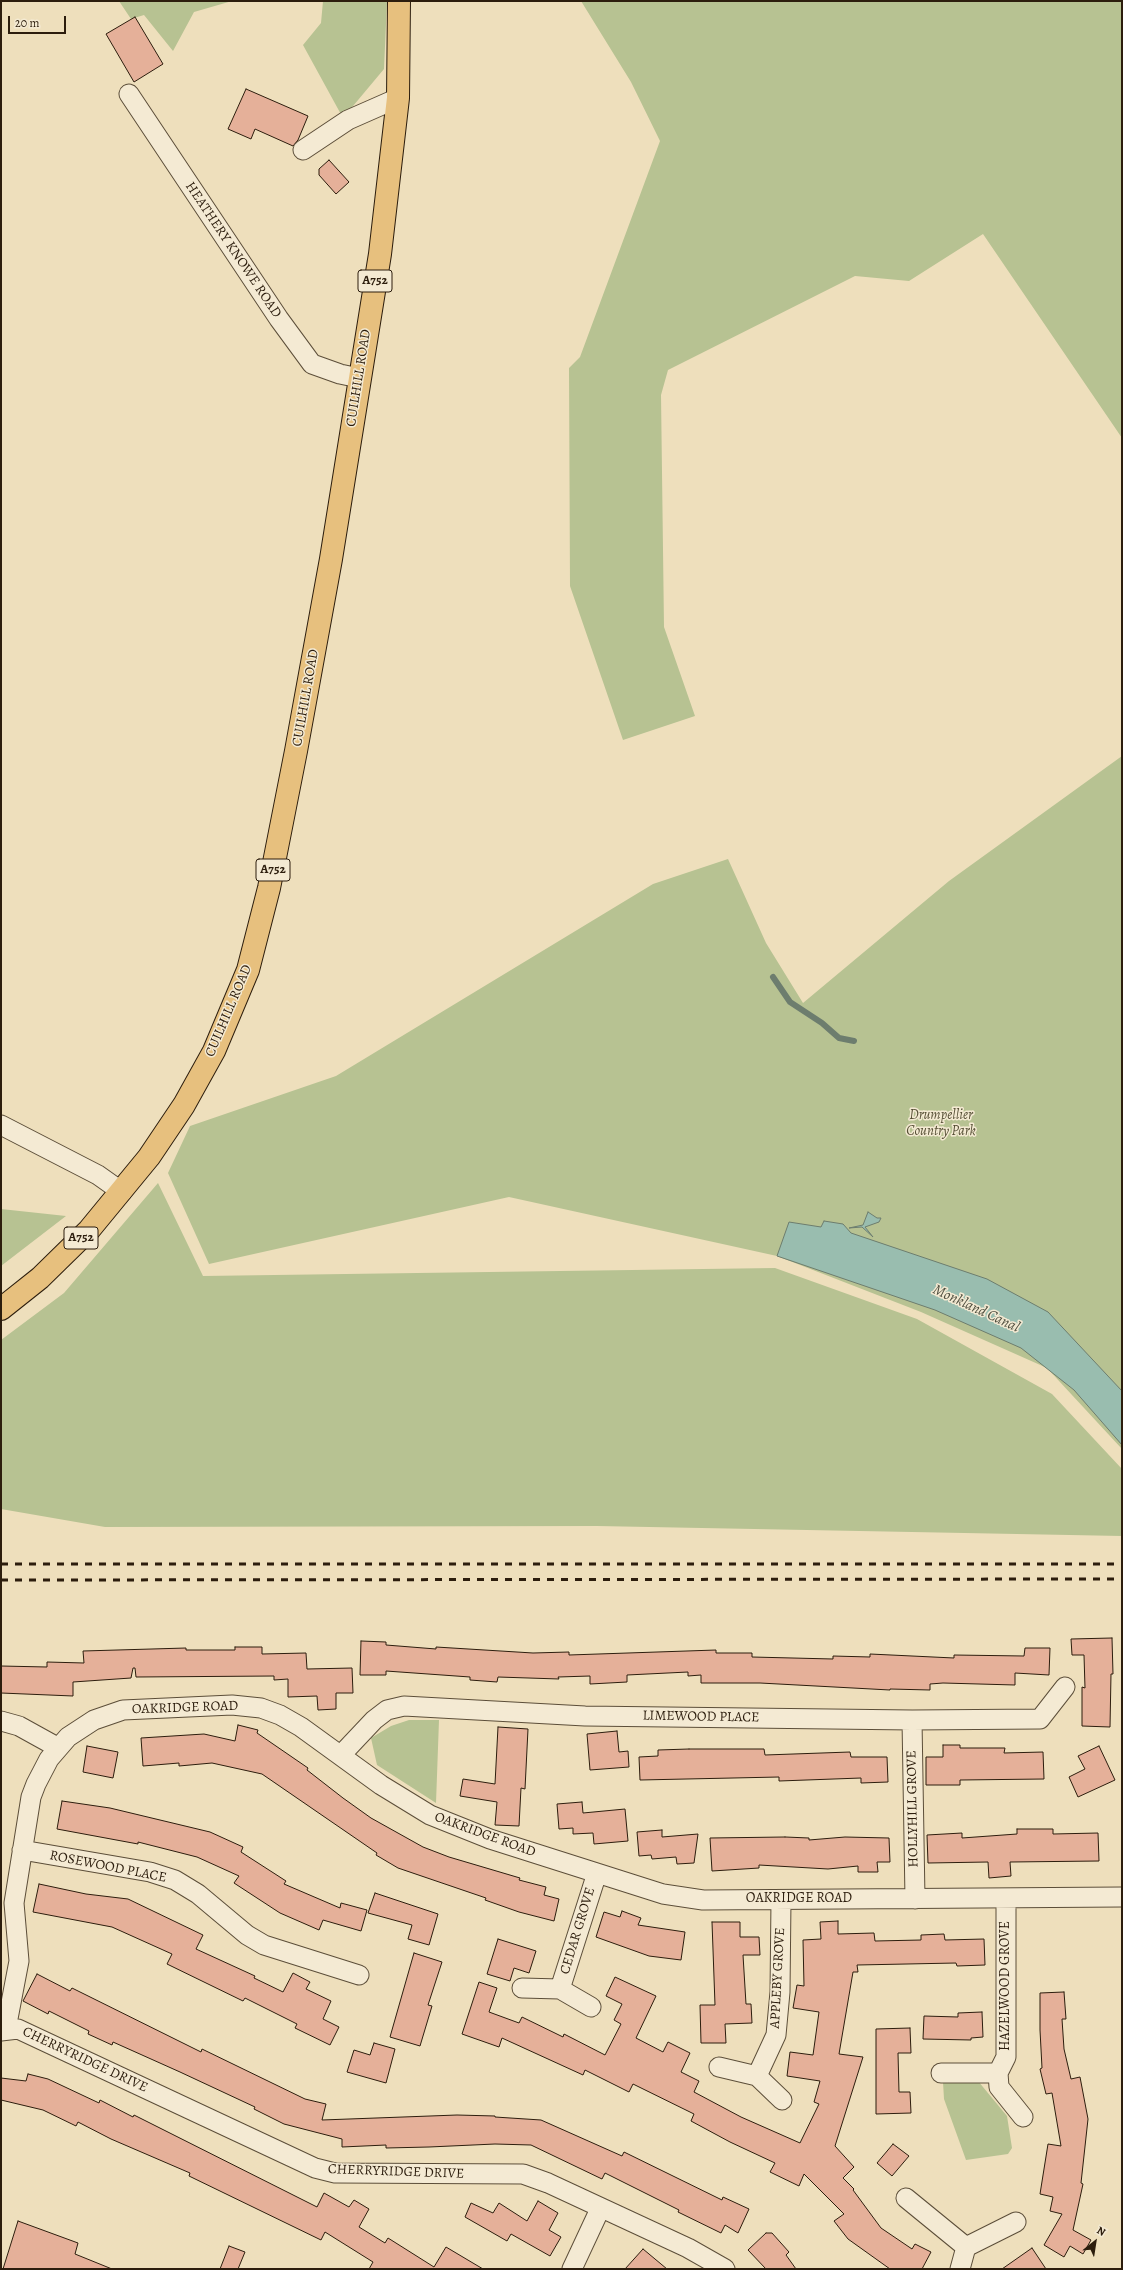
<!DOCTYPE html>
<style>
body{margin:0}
#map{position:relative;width:1123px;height:2270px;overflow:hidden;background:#eedfbc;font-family:Alegreya,serif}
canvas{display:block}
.frame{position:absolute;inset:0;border:2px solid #2c1d0d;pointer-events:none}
.north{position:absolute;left:1075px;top:2222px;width:40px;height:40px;-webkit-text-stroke:3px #f4ead3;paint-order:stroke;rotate:30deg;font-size:11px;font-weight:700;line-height:16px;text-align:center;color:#2c1d0d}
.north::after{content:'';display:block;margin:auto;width:14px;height:18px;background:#2c1d0d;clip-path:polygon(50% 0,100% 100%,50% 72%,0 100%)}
.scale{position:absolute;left:8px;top:16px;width:58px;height:18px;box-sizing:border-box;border:2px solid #2c1d0d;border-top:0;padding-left:5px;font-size:12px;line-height:14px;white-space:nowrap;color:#2c1d0d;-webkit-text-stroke:3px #f4ead3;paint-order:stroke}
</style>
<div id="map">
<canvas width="1123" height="2270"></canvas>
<div class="frame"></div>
<div class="north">N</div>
<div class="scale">20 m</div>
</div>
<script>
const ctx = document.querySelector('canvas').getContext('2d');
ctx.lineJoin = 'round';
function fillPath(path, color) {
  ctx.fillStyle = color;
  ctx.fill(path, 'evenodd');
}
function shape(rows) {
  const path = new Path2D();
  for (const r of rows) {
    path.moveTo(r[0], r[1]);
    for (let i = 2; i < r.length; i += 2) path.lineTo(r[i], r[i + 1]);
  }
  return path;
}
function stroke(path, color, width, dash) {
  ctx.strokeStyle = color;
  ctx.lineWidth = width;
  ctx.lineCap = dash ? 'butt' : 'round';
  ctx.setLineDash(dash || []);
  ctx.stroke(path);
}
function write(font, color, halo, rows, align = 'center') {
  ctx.font = font + ' Alegreya,serif';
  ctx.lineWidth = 3;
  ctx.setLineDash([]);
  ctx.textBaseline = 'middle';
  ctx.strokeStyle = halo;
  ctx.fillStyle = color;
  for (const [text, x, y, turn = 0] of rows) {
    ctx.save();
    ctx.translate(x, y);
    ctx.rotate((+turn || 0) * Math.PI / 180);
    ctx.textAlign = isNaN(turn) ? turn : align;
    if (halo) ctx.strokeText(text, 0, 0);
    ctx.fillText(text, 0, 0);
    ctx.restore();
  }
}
const green = shape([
 [119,1,232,1,194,12,173,51,144,15,131,19],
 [323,1,387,1,384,69,343,118,303,45,321,23],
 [581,1,1122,1,1122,438,983,234,909,281,855,276,668,370,661,395,664,627,695,716,623,740,570,586,569,368,580,357,660,141,631,82],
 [1122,756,1122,1449,1047,1368,921,1312,777,1256,509,1197,209,1264,168,1173,190,1126,336,1076,653,884,728,859,766,943,803,1003,949,881],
 [158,1183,203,1276,775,1268,917,1319,1052,1394,1122,1469,1122,1536,597,1526,105,1527,1,1509,1,1340,64,1293],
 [1,1209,66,1216,1,1266],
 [409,1720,439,1720,436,1803,377,1765,371,1738,391,1726],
 [978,2081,1007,2116,1012,2148,1008,2154,966,2160,944,2099,943,2082]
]);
const water = shape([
 [868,1212,877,1218,881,1218,879,1222,865,1227,873,1237,862,1227,849,1228,863,1225,868,1212],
 [824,1221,843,1224,851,1233,987,1279,1048,1312,1122,1391,1122,1445,1074,1390,1021,1348,935,1310,777,1256,789,1222,821,1227,824,1221]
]);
const stream = shape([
 [773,977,790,1002,822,1023,839,1038,854,1041]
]);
const building = shape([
 [135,17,163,64,134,82,106,34,135,17],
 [246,89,308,116,298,140,293,146,255,129,251,139,228,129,246,89],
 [329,160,349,182,336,194,319,175,319,169,329,160],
 [1112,1638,1113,1674,1111,1674,1110,1727,1082,1726,1082,1687,1085,1688,1084,1655,1072,1655,1071,1639,1112,1638],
 [361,1641,386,1642,386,1645,436,1649,436,1647,533,1653,569,1652,569,1655,716,1650,716,1653,752,1653,752,1657,833,1659,833,1656,870,1657,870,1654,954,1658,954,1655,1024,1656,1025,1648,1050,1648,1049,1675,1015,1673,1015,1685,943,1683,930,1684,930,1690,890,1689,890,1690,760,1683,701,1683,701,1675,688,1676,688,1672,627,1675,627,1682,590,1684,590,1676,558,1677,559,1679,498,1677,497,1682,470,1680,470,1677,386,1671,386,1675,360,1675,361,1641],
 [235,1647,262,1647,262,1654,306,1653,307,1669,352,1668,353,1693,336,1693,336,1709,318,1710,317,1696,288,1697,288,1679,274,1680,274,1676,136,1677,135,1668,133,1668,131,1678,73,1682,73,1696,1,1693,1,1666,47,1667,47,1662,84,1663,83,1651,186,1648,186,1650,235,1650,235,1647],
 [238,1725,258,1730,257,1733,308,1768,307,1770,343,1798,371,1818,423,1847,449,1857,520,1878,519,1880,546,1887,544,1895,559,1899,554,1921,519,1912,485,1900,486,1898,398,1868,376,1855,377,1853,262,1774,212,1763,179,1766,179,1763,143,1766,141,1738,204,1734,235,1741,238,1725],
 [498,1727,528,1729,525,1789,521,1788,519,1826,495,1825,497,1802,460,1796,463,1779,495,1784,498,1727],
 [617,1731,619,1752,628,1751,629,1767,590,1770,587,1734,617,1731],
 [943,1745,960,1745,960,1748,1005,1748,1004,1753,1043,1752,1044,1779,960,1780,960,1785,926,1785,926,1757,943,1757,943,1745],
 [87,1746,118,1752,113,1778,83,1772,87,1746],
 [1099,1746,1115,1780,1078,1797,1069,1777,1085,1769,1078,1756,1099,1746],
 [689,1749,764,1749,765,1755,850,1752,851,1757,887,1757,888,1782,861,1783,861,1778,779,1781,779,1777,640,1780,639,1757,658,1756,658,1750,689,1749],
 [62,1801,110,1808,210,1832,243,1847,241,1852,286,1881,284,1884,340,1908,341,1903,367,1910,361,1931,323,1920,319,1930,280,1913,234,1883,239,1876,197,1857,138,1842,138,1844,57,1829,62,1801],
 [582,1802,583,1813,625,1809,628,1841,594,1844,593,1833,573,1834,573,1828,559,1829,557,1804,582,1802],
 [1017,1829,1053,1829,1053,1834,1098,1833,1099,1861,1010,1862,1011,1876,989,1878,988,1862,928,1863,927,1835,962,1833,962,1838,1017,1834,1017,1829],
 [662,1830,662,1837,698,1834,694,1863,677,1864,676,1857,652,1859,651,1855,639,1856,637,1832,662,1830],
 [785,1837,809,1838,809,1840,845,1837,889,1838,890,1862,877,1862,878,1872,858,1872,858,1866,828,1869,759,1865,759,1868,712,1871,710,1838,785,1837],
 [39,1884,86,1894,128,1899,203,1935,196,1949,255,1976,254,1978,283,1992,293,1973,310,1982,306,1989,331,2001,323,2019,339,2027,330,2045,295,2028,297,2024,245,1998,243,2001,167,1964,172,1954,112,1927,33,1912,39,1884],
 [375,1893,438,1914,429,1945,408,1939,412,1925,368,1913,375,1893],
 [622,1911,641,1918,638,1925,685,1932,681,1960,649,1956,596,1937,604,1912,620,1917,622,1911],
 [838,1921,838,1934,874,1933,875,1941,921,1940,921,1935,944,1934,945,1940,984,1939,985,1965,957,1966,956,1963,857,1965,858,1972,853,1972,839,2054,863,2057,835,2146,854,2167,843,2178,854,2189,853,2190,881,2228,912,2249,915,2244,931,2252,922,2269,890,2269,848,2239,834,2221,844,2214,804,2174,799,2186,770,2172,775,2163,730,2142,691,2121,694,2114,633,2084,629,2092,585,2070,583,2075,502,2038,499,2047,462,2034,479,1982,497,1988,489,2012,519,2023,522,2017,563,2037,564,2034,605,2055,621,2024,614,2020,622,2004,606,1996,615,1977,656,1996,636,2038,663,2052,668,2042,690,2053,681,2072,699,2081,694,2092,741,2117,800,2143,819,2104,814,2102,820,2081,787,2076,790,2052,813,2055,819,2012,793,2008,797,1985,804,1986,803,1940,821,1939,820,1922,838,1921],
 [712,1922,740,1922,740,1937,759,1937,760,1955,743,1955,746,2004,751,2004,752,2023,725,2024,726,2043,701,2043,700,2005,715,2005,712,1922],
 [498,1939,536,1951,529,1973,514,1968,510,1981,487,1974,498,1939],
 [414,1953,442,1962,428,2005,432,2006,420,2046,390,2037,414,1953],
 [37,1974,70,1991,72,1988,201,2052,202,2049,305,2099,326,2104,322,2120,457,2115,495,2116,495,2117,541,2120,622,2156,624,2152,722,2200,723,2197,749,2209,738,2233,725,2225,721,2233,678,2212,679,2210,605,2173,602,2179,531,2145,495,2144,429,2147,386,2148,386,2145,342,2147,342,2139,284,2124,254,2109,255,2107,180,2072,113,2042,112,2045,88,2034,89,2031,49,2011,48,2014,23,2001,37,1974],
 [1064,1992,1066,2019,1062,2019,1064,2049,1071,2079,1080,2077,1088,2119,1081,2183,1083,2184,1073,2230,1091,2240,1083,2254,1070,2246,1064,2257,1044,2245,1062,2214,1050,2211,1053,2197,1040,2194,1048,2144,1061,2146,1052,2093,1046,2094,1040,2069,1042,2068,1040,2030,1040,1993,1064,1992],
 [982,2012,983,2037,971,2038,971,2040,923,2039,924,2016,958,2017,958,2013,982,2012],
 [910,2028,911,2053,898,2053,899,2092,910,2092,911,2113,876,2114,876,2029,910,2028],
 [374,2043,395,2049,386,2083,347,2072,354,2050,370,2055,374,2043],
 [28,2074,48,2079,99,2103,100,2100,133,2117,134,2115,317,2207,324,2193,349,2207,354,2200,369,2209,359,2227,385,2243,388,2238,434,2267,446,2247,483,2269,369,2269,373,2262,325,2232,321,2240,189,2176,190,2173,111,2139,78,2122,76,2126,43,2110,1,2100,1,2078,26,2081,28,2074],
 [893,2144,909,2156,892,2176,877,2163,893,2144],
 [538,2201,558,2213,549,2230,561,2237,550,2256,511,2234,507,2241,465,2217,471,2203,493,2213,499,2203,527,2221,538,2201],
 [18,2221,78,2243,75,2254,112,2269,3,2269,18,2221],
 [766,2233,772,2233,789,2252,786,2255,796,2269,766,2269,748,2250,766,2233],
 [229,2246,245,2252,238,2269,220,2269,229,2246],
 [1032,2248,1046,2269,1002,2269,1032,2248],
 [643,2249,667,2269,625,2269,643,2249]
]);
const minor = shape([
 [129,94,279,319,312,364,340,374,359,378],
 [303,150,348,120,398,98],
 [1,1125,98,1175,122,1192],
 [912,1720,915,1899],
 [1,1721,19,1726,57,1747],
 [341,1755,374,1720,387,1710,404,1706,585,1716,912,1720,1040,1719,1065,1687],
 [22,1850,150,1872,175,1880,198,1894,247,1935,264,1945,359,1975],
 [522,1988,560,1989,591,2007],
 [560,1989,597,1873],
 [6,2029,19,1961,14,1903,31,1797,36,1784,49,1759,68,1737,94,1720,123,1710,232,1705,261,1708,280,1715,301,1727,381,1785,430,1815,490,1839,663,1894,703,1900,1122,1897],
 [1,2031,18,2029,315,2168,335,2173,523,2174,548,2183,688,2248,725,2269],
 [719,2067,757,2076,782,2100],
 [941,2073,998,2073,1006,2057,1006,1898],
 [998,2073,999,2087,1023,2117],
 [757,2076,776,2035,780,1992,781,1900],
 [906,2198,966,2247,1016,2222],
 [572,2269,600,2209],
 [960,2269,966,2247]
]);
const major = shape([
 [1,1309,40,1278,89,1230,149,1157,184,1105,214,1051,248,970,269,888,296,751,331,559,380,254,398,98,399,1]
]);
const rail = shape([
 [1,1564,1122,1564],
 [1,1580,1122,1579]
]);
const shields = [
 [375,281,34],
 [273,870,34],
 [81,1238,34]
];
const shieldNames = [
 ["A752",375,281],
 ["A752",273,870],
 ["A752",81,1238]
];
const streetNames = [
 ["HEATHERY KNOWE ROAD",233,250,56],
 ["CUILHILL ROAD",359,378,-81],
 ["CUILHILL ROAD",306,698,-80],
 ["CUILHILL ROAD",229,1011,-67],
 ["OAKRIDGE ROAD",185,1708,-2],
 ["LIMEWOOD PLACE",701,1717,1],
 ["HOLLYHILL GROVE",913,1809,-91],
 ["OAKRIDGE ROAD",485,1835,20],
 ["ROSEWOOD PLACE",108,1867,11],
 ["OAKRIDGE ROAD",799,1899],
 ["CEDAR GROVE",578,1931,-73],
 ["APPLEBY GROVE",778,1978,-87],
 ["HAZELWOOD GROVE",1006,1986,-90],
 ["CHERRYRIDGE DRIVE",85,2060,25],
 ["CHERRYRIDGE DRIVE",396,2172,2]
];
const parkNames = [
 ["Drumpellier",941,1116],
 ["Country Park",941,1132]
];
const waterNames = [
 ["Monkland Canal",976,1309,25]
];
fillPath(green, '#b7c292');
fillPath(water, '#99bdaf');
stroke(water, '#6d7d6e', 1);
stroke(stream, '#6d7d6e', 6);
fillPath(building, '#e5b099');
stroke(building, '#2c1d0d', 1);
stroke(minor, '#5c4e39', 21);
stroke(major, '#2c1d0d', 24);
stroke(minor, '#f4ead3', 19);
stroke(major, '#e7c07e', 22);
stroke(rail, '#2c1d0d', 3, [7, 7]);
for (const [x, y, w] of shields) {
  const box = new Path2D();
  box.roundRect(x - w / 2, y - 11, w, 22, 3);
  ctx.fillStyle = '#f4ead3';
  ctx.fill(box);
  stroke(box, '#2c1d0d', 1);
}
write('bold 13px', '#2c1d0d', null, shieldNames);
write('14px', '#2c1d0d', '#f4ead3', streetNames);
write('italic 14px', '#564f35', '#f4ead3', parkNames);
write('italic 15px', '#4d4d3e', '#f4ead3', waterNames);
</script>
